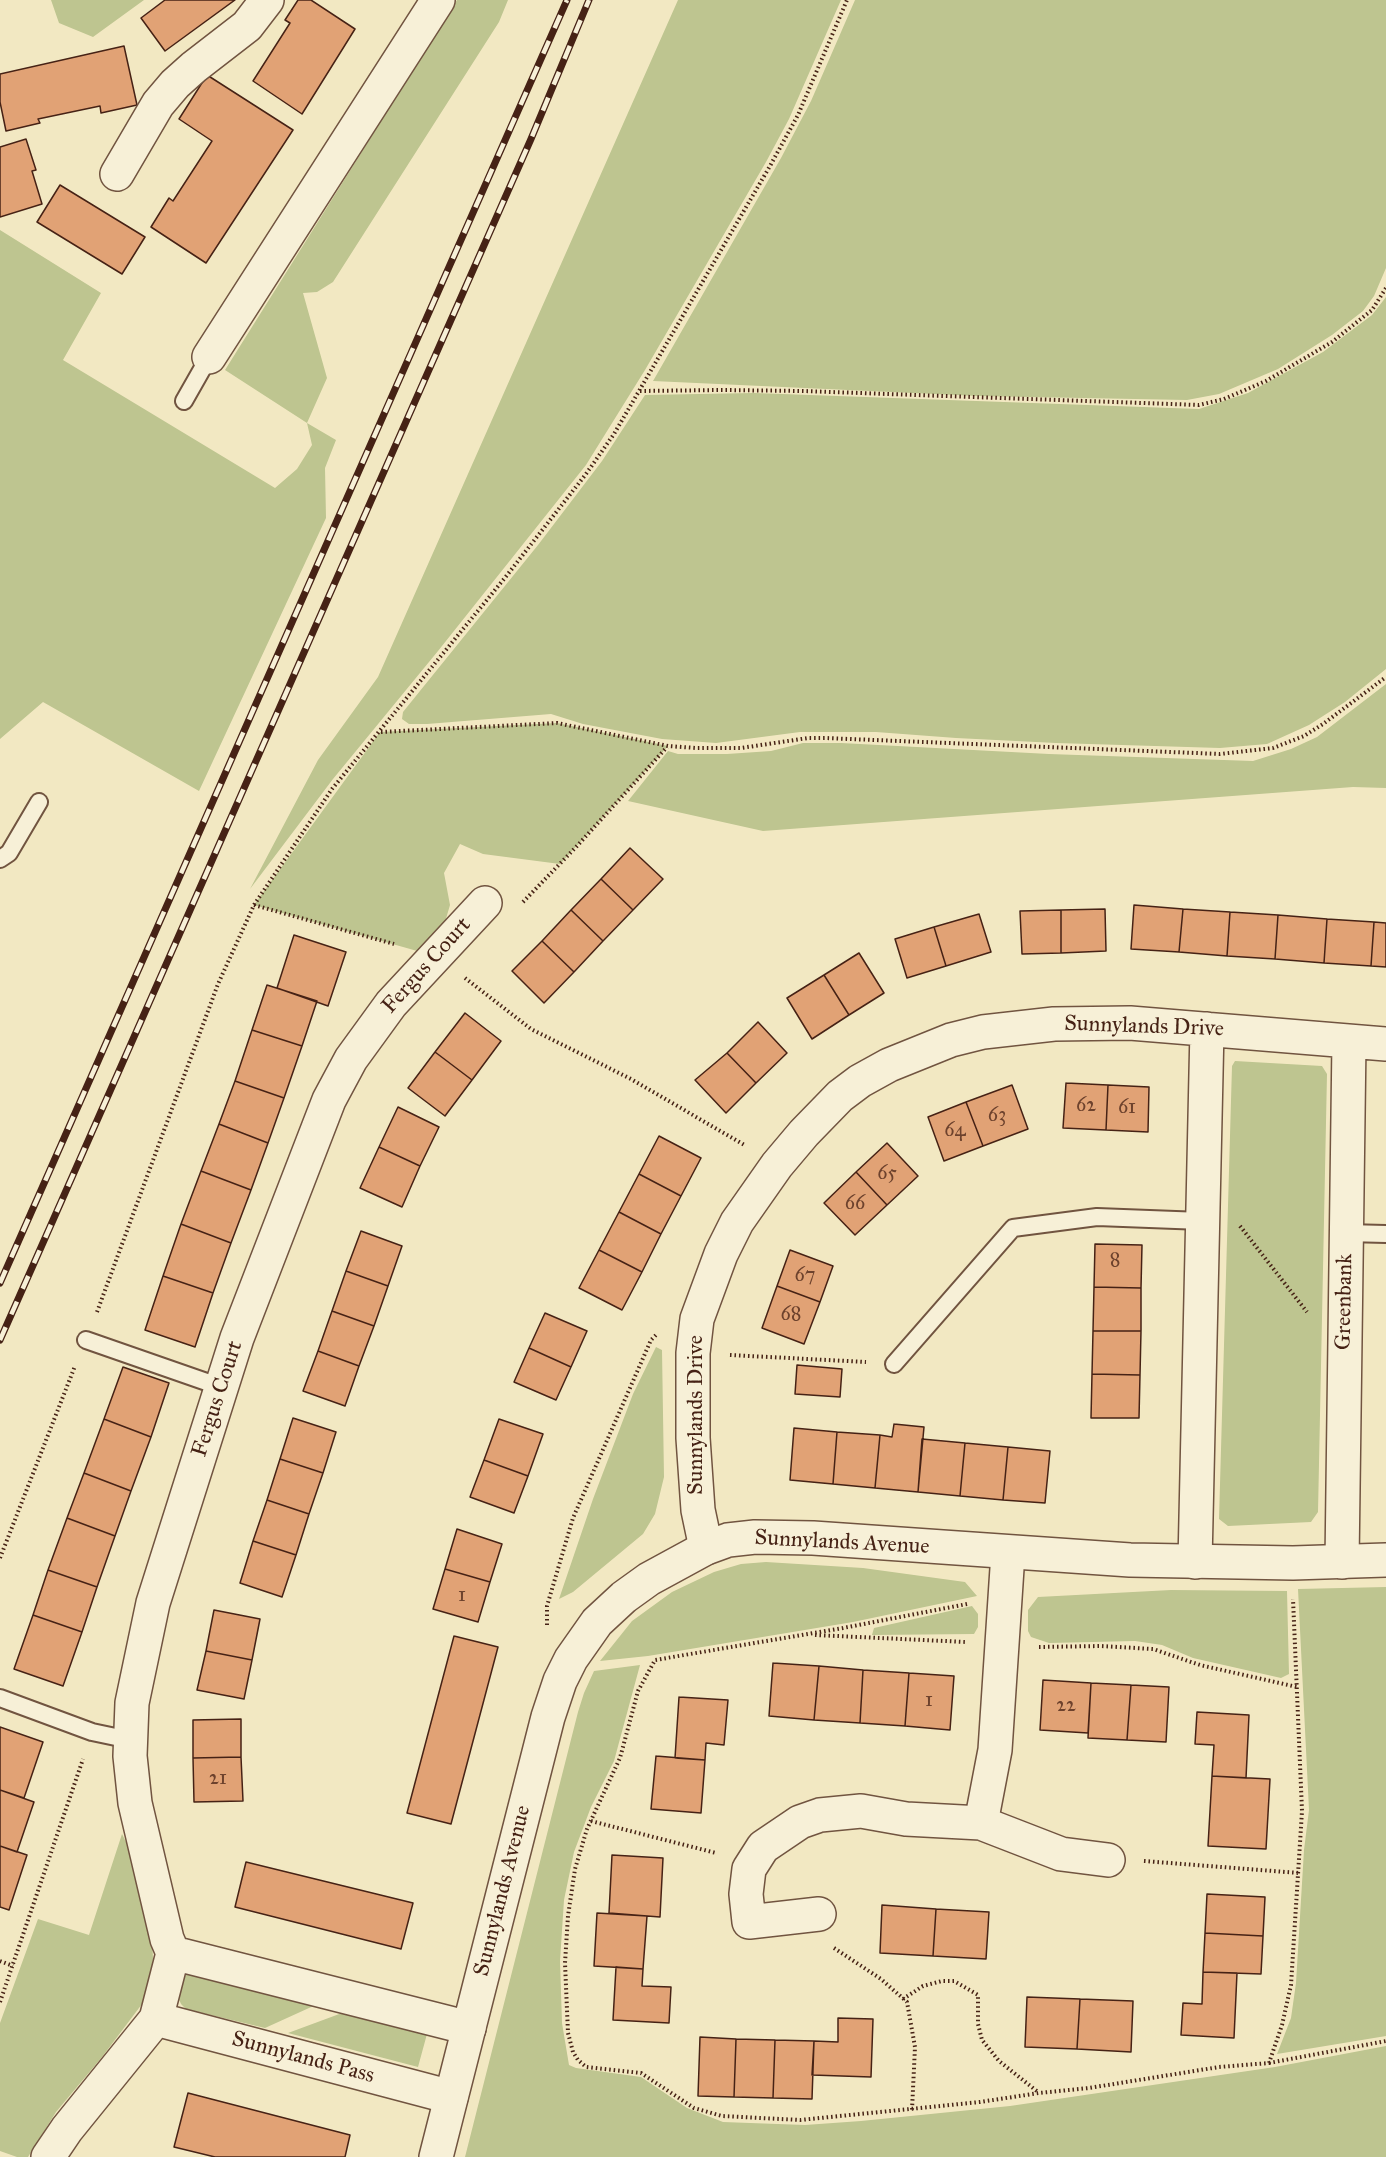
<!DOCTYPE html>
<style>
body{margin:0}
canvas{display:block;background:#f2e8c2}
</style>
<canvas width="1386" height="2157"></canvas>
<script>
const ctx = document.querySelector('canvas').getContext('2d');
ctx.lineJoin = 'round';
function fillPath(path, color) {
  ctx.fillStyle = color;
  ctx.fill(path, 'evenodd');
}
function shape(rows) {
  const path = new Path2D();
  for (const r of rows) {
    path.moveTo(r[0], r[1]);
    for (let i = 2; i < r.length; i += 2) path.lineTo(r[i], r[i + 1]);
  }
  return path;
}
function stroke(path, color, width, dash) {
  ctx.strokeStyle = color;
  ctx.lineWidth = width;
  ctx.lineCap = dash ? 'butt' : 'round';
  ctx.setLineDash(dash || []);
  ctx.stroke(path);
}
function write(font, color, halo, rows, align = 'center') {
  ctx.font = font + ' "IM FELL Great Primer",serif';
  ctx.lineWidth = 4.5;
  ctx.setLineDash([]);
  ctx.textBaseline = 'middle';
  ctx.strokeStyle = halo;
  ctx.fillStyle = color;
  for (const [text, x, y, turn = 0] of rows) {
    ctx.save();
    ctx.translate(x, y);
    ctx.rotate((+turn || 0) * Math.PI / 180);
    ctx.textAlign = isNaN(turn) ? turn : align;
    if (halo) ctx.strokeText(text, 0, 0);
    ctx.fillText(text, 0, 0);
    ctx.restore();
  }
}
const green = shape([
 [51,0,144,0,93,37,59,23],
 [457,0,508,0,499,22,333,282,317,292,303,293,327,378,307,423,336,440,325,468,326,518,199,791,43,702,0,739,0,230,101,293,63,360,275,488,297,469,312,445,307,423,225,370],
 [678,0,841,0,789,119,766,162,645,370,586,465,438,651,333,779,250,889,318,760,378,677],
 [855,0,1386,0,1386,268,1374,296,1363,311,1332,335,1278,369,1219,394,1187,400,978,396,653,381,781,158,811,101],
 [1386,297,1386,669,1345,702,1309,725,1267,744,1220,748,1056,743,956,738,876,732,800,732,716,743,662,739,583,724,551,714,427,724,409,724,402,719,403,712,407,707,538,545,602,461,645,395,754,393,1199,409,1248,393,1323,352,1372,315],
 [1386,684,1386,788,1353,787,763,831,628,801,668,751,678,754,727,754,771,751,803,743,841,743,1049,754,1253,761,1291,749,1317,737],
 [557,723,668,746,560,864,483,854,460,844,444,873,450,905,435,956,254,905,380,732],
 [1235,1061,1322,1066,1327,1074,1318,1512,1311,1522,1228,1526,1219,1519,1232,1066],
 [656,1347,662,1350,664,1477,655,1514,643,1534,573,1592,559,1599,593,1499,633,1394],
 [766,1562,863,1568,965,1582,977,1596,853,1622,648,1656,600,1661,632,1621,672,1592,714,1572,741,1564],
 [1386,1587,1386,2036,1277,2054,1291,2018,1296,1983,1304,1850,1309,1810,1298,1589],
 [1171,1590,1287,1591,1289,1674,1281,1678,1193,1658,1162,1645,1135,1641,1049,1643,1031,1637,1028,1631,1028,1610,1038,1597],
 [972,1606,978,1614,978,1627,974,1634,872,1635,874,1628],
 [640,1665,614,1761,591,1807,574,1852,564,1900,560,1961,562,2023,569,2065,576,2068,641,2077,687,2108,723,2122,805,2125,861,2121,1010,2106,1275,2067,1386,2046,1386,2157,465,2157,578,1712,584,1693,594,1671],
 [122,1834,129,1848,141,1901,152,1937,153,1959,150,1980,142,2004,102,2057,56,2112,28,2157,17,2157,0,2151,0,2023,38,1919,89,1935],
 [194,1973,320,2003,265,2028,186,2009,181,2004,178,1997,181,1982,186,1975],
 [342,2013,427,2034,418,2067,288,2033]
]);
const building = shape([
 [165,0,235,0,165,51,141,18,165,0],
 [298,0,311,0,355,29,302,114,253,81,290,23,285,20,298,0],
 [124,46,137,105,101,113,100,106,38,119,40,123,6,131,0,102,0,74,124,46],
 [207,75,293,130,206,263,151,227,169,198,173,201,212,141,179,119,207,75],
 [26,139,36,170,32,171,42,204,0,217,0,147,26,139],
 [60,185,145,237,122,274,37,222,60,185],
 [630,848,663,879,633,910,601,879,630,848],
 [601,879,633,910,603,941,571,910,601,879],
 [1134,905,1183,909,1179,952,1131,949,1134,905],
 [1105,909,1106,951,1061,953,1061,910,1105,909],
 [1183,909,1230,912,1227,956,1179,952,1183,909],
 [571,910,603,941,574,972,542,941,571,910],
 [1061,910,1061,953,1022,954,1020,911,1061,910],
 [1230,912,1278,915,1275,959,1227,956,1230,912],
 [979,914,991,952,946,966,934,927,979,914],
 [1278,915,1327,919,1324,963,1275,959,1278,915],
 [1327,919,1374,922,1371,966,1324,963,1327,919],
 [1374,922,1386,923,1386,967,1371,966,1374,922],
 [934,927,946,966,907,978,895,939,934,927],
 [294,935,346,952,328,1006,277,988,294,935],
 [542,941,574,972,544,1003,512,971,542,941],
 [859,953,884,993,849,1015,824,975,859,953],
 [824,975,849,1015,812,1039,787,998,824,975],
 [267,985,317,1001,302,1046,252,1030,267,985],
 [465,1013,501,1041,472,1080,435,1052,465,1013],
 [758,1022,787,1053,756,1083,727,1053,758,1022],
 [252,1030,302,1046,284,1098,235,1081,252,1030],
 [435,1052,472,1080,445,1116,408,1088,435,1052],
 [727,1053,756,1083,726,1113,695,1080,727,1053],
 [235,1081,284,1098,268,1143,219,1124,235,1081],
 [1066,1083,1108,1085,1106,1130,1063,1128,1066,1083],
 [1012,1085,1028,1129,983,1146,966,1102,1012,1085],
 [1108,1085,1149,1087,1148,1132,1106,1130,1108,1085],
 [966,1102,983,1146,944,1161,928,1117,966,1102],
 [398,1107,439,1127,420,1166,379,1147,398,1107],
 [219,1124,268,1143,251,1190,201,1171,219,1124],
 [659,1136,701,1158,681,1196,639,1174,659,1136],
 [887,1143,918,1176,887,1205,856,1172,887,1143],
 [379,1147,420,1166,402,1207,360,1188,379,1147],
 [201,1171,251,1190,231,1243,181,1224,201,1171],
 [856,1172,887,1205,855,1235,824,1203,856,1172],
 [639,1174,681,1196,661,1234,619,1212,639,1174],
 [619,1212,661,1234,642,1272,599,1250,619,1212],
 [181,1224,231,1243,213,1293,163,1276,181,1224],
 [361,1231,402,1246,388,1286,346,1271,361,1231],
 [1095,1244,1142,1245,1141,1288,1094,1287,1095,1244],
 [599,1250,642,1272,622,1310,579,1288,599,1250],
 [790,1250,833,1266,820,1302,777,1286,790,1250],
 [346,1271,388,1286,374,1326,332,1311,346,1271],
 [163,1276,213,1293,195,1347,145,1330,163,1276],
 [777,1286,820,1302,804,1344,762,1328,777,1286],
 [1094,1287,1141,1288,1141,1331,1093,1331,1094,1287],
 [332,1311,374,1326,359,1366,318,1351,332,1311],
 [545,1313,587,1331,571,1367,529,1348,545,1313],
 [1093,1331,1141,1331,1140,1375,1092,1374,1093,1331],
 [529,1348,571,1367,556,1400,514,1382,529,1348],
 [318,1351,359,1366,345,1406,303,1391,318,1351],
 [797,1365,842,1369,840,1397,795,1394,797,1365],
 [123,1367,169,1383,151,1437,104,1419,123,1367],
 [1092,1374,1140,1375,1139,1418,1091,1418,1092,1374],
 [293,1418,336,1432,323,1473,280,1459,293,1418],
 [104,1419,151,1437,131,1491,84,1473,104,1419],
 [499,1419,543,1434,528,1476,484,1460,499,1419],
 [894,1424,924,1427,918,1492,875,1488,880,1435,892,1437,894,1424],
 [794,1428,837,1432,833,1484,790,1480,794,1428],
 [837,1432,880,1435,875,1488,833,1484,837,1432],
 [922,1439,965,1443,960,1496,918,1492,922,1439],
 [965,1443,1008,1447,1003,1500,960,1496,965,1443],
 [1008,1447,1050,1451,1045,1503,1003,1500,1008,1447],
 [280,1459,323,1473,309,1514,267,1500,280,1459],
 [484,1460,528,1476,514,1513,470,1497,484,1460],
 [84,1473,131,1491,115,1536,67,1518,84,1473],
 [267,1500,309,1514,296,1555,253,1541,267,1500],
 [67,1518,115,1536,97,1587,48,1570,67,1518],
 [457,1529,502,1544,490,1582,445,1569,457,1529],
 [253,1541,296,1555,282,1597,240,1583,253,1541],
 [445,1569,490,1582,478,1622,433,1609,445,1569],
 [48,1570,97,1587,82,1632,33,1615,48,1570],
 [214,1610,260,1619,252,1660,206,1651,214,1610],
 [33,1615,82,1632,63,1686,14,1669,33,1615],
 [454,1636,498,1647,451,1824,407,1813,454,1636],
 [206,1651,252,1660,244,1699,197,1690,206,1651],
 [773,1663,819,1666,814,1720,769,1716,773,1663],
 [819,1666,863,1670,860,1723,814,1720,819,1666],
 [863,1670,909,1673,905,1726,860,1723,863,1670],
 [909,1673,954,1676,950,1730,905,1726,909,1673],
 [1043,1680,1091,1683,1088,1733,1040,1730,1043,1680],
 [1091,1683,1131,1685,1127,1740,1088,1738,1091,1683],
 [1131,1685,1169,1687,1166,1742,1127,1740,1131,1685],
 [679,1697,728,1700,724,1745,706,1743,705,1760,675,1758,679,1697],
 [1197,1712,1249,1715,1246,1778,1212,1776,1214,1745,1195,1744,1197,1712],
 [241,1719,241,1757,193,1758,193,1720,241,1719],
 [0,1727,43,1742,24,1798,0,1790,0,1727],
 [656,1756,705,1760,701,1813,651,1809,656,1756],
 [241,1757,243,1801,194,1802,193,1758,241,1757],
 [1212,1776,1270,1779,1266,1849,1208,1846,1212,1776],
 [0,1790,34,1802,17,1852,0,1846,0,1790],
 [0,1846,27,1855,9,1910,0,1907,0,1846],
 [612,1855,663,1858,660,1917,609,1913,612,1855],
 [246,1862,413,1903,401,1949,235,1907,246,1862],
 [1207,1894,1265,1897,1263,1936,1205,1933,1207,1894],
 [882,1905,936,1909,933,1956,880,1953,882,1905],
 [936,1909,989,1912,986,1959,933,1956,936,1909],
 [597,1913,647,1916,643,1969,594,1966,597,1913],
 [1205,1933,1263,1936,1261,1974,1203,1972,1205,1933],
 [616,1967,643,1969,642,1986,671,1987,669,2023,613,2020,616,1967],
 [1203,1972,1237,1973,1234,2038,1181,2035,1183,2003,1202,2004,1203,1972],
 [1027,1997,1080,1999,1077,2049,1025,2047,1027,1997],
 [1080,1999,1133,2001,1131,2052,1077,2049,1080,1999],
 [838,2018,873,2019,871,2077,812,2075,814,2041,838,2042,838,2018],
 [700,2037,736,2039,734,2097,698,2096,700,2037],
 [736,2039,775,2040,773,2098,734,2097,736,2039],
 [775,2040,814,2041,812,2099,773,2098,775,2040],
 [188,2093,350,2135,345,2157,215,2157,174,2147,188,2093]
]);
const path = shape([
 [640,391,722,390,803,391,1199,405,1224,399,1266,381,1332,342,1372,310,1386,288],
 [381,732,557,723,668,746,696,748,741,748,808,738,825,738,1220,754,1273,748,1304,736,1323,724,1386,677],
 [523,902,577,846,667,747],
 [254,905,394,944],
 [465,978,531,1029,631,1079,746,1146],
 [1240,1226,1307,1312],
 [97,1312,218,984,254,905,332,789,504,579,586,474,614,434,770,166,798,115,847,0],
 [730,1355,866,1362],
 [0,1558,75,1366],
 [967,1604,843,1628,655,1660,638,1691,620,1758,587,1829,575,1869,568,1916,565,1963,568,2033,573,2052,578,2060,586,2067,641,2073,694,2108,722,2116,800,2120,980,2102,1039,2093,1089,2088,1219,2067,1269,2063,1282,2025,1291,1985,1302,1811,1293,1599],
 [547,1625,547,1606,573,1518,651,1340,657,1334],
 [815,1635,966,1642],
 [1039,1647,1101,1646,1153,1649,1200,1665,1297,1687],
 [591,1821,716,1853],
 [1144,1861,1299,1873],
 [834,1948,881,1979,907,2002,915,2047,912,2110],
 [0,1961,13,1966],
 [903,1999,923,1986,942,1981,954,1981,978,1995,978,2024,982,2040,999,2061,1038,2092],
 [0,2002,83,1759],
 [1269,2063,1386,2041]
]);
const service = shape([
 [184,401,209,357],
 [0,859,9,853,39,802],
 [1346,1233,1386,1234],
 [86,1340,221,1387],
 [894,1364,1013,1228,1097,1217,1202,1221],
 [0,1698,92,1732,130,1740]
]);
const minor = shape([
 [117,174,158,104,175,84,194,67,247,26,267,0],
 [209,357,438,0],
 [706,1548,698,1510,693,1438,693,1353,697,1319,721,1254,737,1222,777,1165,804,1133,840,1096,860,1081,889,1065,951,1040,983,1032,1054,1024,1130,1023,1386,1044],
 [1195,1562,1207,1029],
 [1342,1562,1349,1041],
 [981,1823,995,1750,1008,1553],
 [819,1914,749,1922,746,1894,749,1869,763,1847,800,1822,820,1815,861,1811,906,1819,981,1823,1061,1854,1108,1860],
 [173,1953,167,1939,135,1803,130,1756,132,1703,153,1603,237,1338,329,1100,351,1059,391,1004,485,903],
 [173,1953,469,2028],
 [156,2019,451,2097],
 [48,2157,67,2129,156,2019,173,1953]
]);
const tertiary = shape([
 [436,2157,548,1717,560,1681,571,1659,597,1622,624,1597,649,1579,706,1548,728,1540,755,1537,813,1538,1130,1560,1293,1563,1386,1560]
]);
const rail = shape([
 [0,1283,567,0],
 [0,1340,531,139,589,0]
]);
const numberNames = [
 ["62",1086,1106],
 ["61",1127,1108],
 ["63",997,1116],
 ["64",955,1131],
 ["65",887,1174],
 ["66",855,1204],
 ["8",1115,1261],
 ["67",805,1276],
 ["68",791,1315],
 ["1",462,1596],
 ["1",929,1701],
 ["22",1066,1706],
 ["21",218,1779]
];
const streetNames = [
 ["Fergus Court",427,966,-48],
 ["Sunnylands Drive",1144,1027,2],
 ["Greenbank",1345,1302,-89],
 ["Fergus Court",218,1399,-72],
 ["Sunnylands Drive",697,1415,-90],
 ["Sunnylands Avenue",842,1543,3],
 ["Sunnylands Avenue",503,1891,-76],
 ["Sunnylands Pass",303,2058,15]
];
fillPath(green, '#bec590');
fillPath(building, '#e1a275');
stroke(building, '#462215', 1.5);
stroke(service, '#715440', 20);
stroke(minor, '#715440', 36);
stroke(tertiary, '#715440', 36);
stroke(path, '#462215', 4, [1.5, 3]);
stroke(service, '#f7f0d7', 16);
stroke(minor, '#f7f0d7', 33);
stroke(tertiary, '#f7f0d7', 33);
stroke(rail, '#462215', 7);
stroke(rail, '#f7f0d7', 4.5, [14]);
write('20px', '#6d422d', null, numberNames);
write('22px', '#462215', '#f7f0d7', streetNames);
</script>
